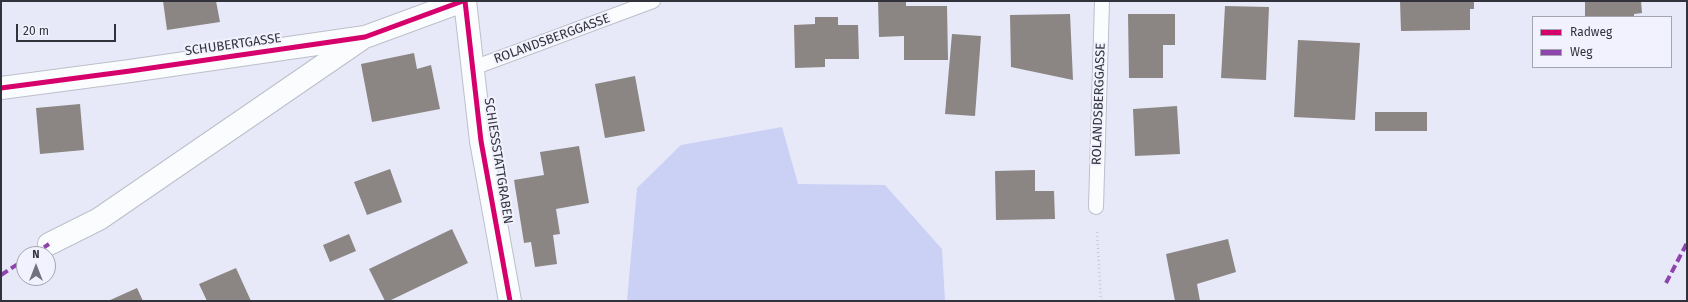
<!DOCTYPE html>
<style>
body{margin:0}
#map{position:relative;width:1688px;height:302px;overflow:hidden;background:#e7e9f8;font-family:"Fira Sans",sans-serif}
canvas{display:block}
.frame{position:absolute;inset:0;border:2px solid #31323c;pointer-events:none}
.legend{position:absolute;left:1532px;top:16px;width:140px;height:52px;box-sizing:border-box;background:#f1f2fd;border:1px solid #a4a5b0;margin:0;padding:5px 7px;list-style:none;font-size:12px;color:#31323c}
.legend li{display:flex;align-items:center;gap:8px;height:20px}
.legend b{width:20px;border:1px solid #a4a5b0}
.north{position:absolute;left:16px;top:246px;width:40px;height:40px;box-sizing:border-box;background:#f1f2fd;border:1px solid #a4a5b0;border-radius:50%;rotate:0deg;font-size:11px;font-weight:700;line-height:16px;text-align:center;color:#31323c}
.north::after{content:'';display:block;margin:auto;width:14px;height:18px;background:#71727e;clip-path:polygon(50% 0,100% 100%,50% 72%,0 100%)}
.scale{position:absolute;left:16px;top:24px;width:100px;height:18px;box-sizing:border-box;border:2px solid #31323c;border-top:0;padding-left:5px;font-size:12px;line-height:14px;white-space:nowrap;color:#31323c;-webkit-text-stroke:3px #f1f2fd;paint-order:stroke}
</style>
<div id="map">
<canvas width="1688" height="302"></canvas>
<div class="frame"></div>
<ul class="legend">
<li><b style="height:5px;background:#d6006c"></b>Radweg</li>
<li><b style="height:5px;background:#8e44ad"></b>Weg</li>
</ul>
<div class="north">N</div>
<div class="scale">20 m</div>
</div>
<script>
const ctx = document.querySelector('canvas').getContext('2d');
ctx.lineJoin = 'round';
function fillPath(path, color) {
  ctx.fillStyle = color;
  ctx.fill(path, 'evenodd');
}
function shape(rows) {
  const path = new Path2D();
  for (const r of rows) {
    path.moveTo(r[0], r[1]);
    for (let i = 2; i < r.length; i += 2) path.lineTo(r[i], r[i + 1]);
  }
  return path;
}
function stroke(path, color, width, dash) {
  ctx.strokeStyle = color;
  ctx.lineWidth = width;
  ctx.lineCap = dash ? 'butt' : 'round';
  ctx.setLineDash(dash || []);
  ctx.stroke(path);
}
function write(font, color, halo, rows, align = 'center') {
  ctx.font = font + ' "Fira Sans",sans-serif';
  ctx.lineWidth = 4;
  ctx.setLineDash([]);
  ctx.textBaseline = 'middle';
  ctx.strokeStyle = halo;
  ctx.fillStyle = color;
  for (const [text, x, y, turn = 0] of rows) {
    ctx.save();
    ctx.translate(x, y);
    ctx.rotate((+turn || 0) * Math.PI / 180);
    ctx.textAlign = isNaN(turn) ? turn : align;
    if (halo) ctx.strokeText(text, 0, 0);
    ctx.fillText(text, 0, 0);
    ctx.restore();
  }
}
const green = shape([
 [782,127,798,184,885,185,942,249,945,301,627,301,637,188,681,145]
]);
const building = shape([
 [163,1,216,1,220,22,167,30],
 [878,1,906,1,906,6,947,6,948,60,904,60,904,36,879,37],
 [1400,1,1474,1,1474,9,1470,9,1470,30,1401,31],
 [1585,1,1641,1,1642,13,1634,14,1634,17,1585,17],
 [1225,6,1269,7,1266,80,1221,78],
 [1070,14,1073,80,1011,67,1010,15],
 [1128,14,1175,14,1175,45,1163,45,1163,78,1129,78],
 [815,17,838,17,838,25,858,25,859,59,825,59,825,67,795,68,794,25,815,24],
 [952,34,981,36,975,116,945,114],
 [1298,40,1360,43,1355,120,1294,117],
 [414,53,417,69,431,65,440,109,372,122,361,64],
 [635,76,645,131,605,138,595,84],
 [80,104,84,150,40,154,36,108],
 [1177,106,1180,154,1135,156,1133,109],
 [1375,112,1427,112,1427,131,1375,131],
 [579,146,589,203,556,209,560,234,553,235,557,264,535,267,531,242,524,243,514,180,544,175,540,152],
 [390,169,402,202,367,215,354,182],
 [1035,170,1035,191,1054,191,1055,219,996,220,995,171],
 [452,229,468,263,389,301,385,301,369,269],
 [349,234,356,251,330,262,323,245],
 [1228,239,1236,272,1197,284,1200,301,1175,301,1166,254],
 [236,268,251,301,207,301,199,284],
 [137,288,143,301,108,301]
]);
const path = shape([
 [1097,232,1101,301]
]);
const service = shape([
 [473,68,653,1],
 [1096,207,1102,1]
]);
const minor = shape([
 [465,1,481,141,510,301],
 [1,88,130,71,365,37,463,1],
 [49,244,99,219,360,40]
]);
const quiet = shape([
 [34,254,49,244],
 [1,275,24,260],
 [1666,283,1687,243]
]);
const cycleway = shape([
 [465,1,481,141,510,301],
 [1,88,130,71,365,37,463,1]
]);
const streetNames = [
 ["ROLANDSBERGGASSE",552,39,-20],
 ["SCHUBERTGASSE",233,45,-8],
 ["ROLANDSBERGGASSE",1099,104,-88],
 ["SCHIESSSTATTGRABEN",498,161,81]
];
fillPath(green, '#cbd0f5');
fillPath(building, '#8b8683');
stroke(service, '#bdbfca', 16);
stroke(minor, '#bdbfca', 24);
stroke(path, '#cacbd0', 2.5, [1, 3]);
stroke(service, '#fbfcfe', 14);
stroke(minor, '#fbfcfe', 22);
stroke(quiet, '#8e44ad', 4, [8, 4]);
stroke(cycleway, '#d6006c', 5);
write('13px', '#31323c', '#f1f2fd', streetNames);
</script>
